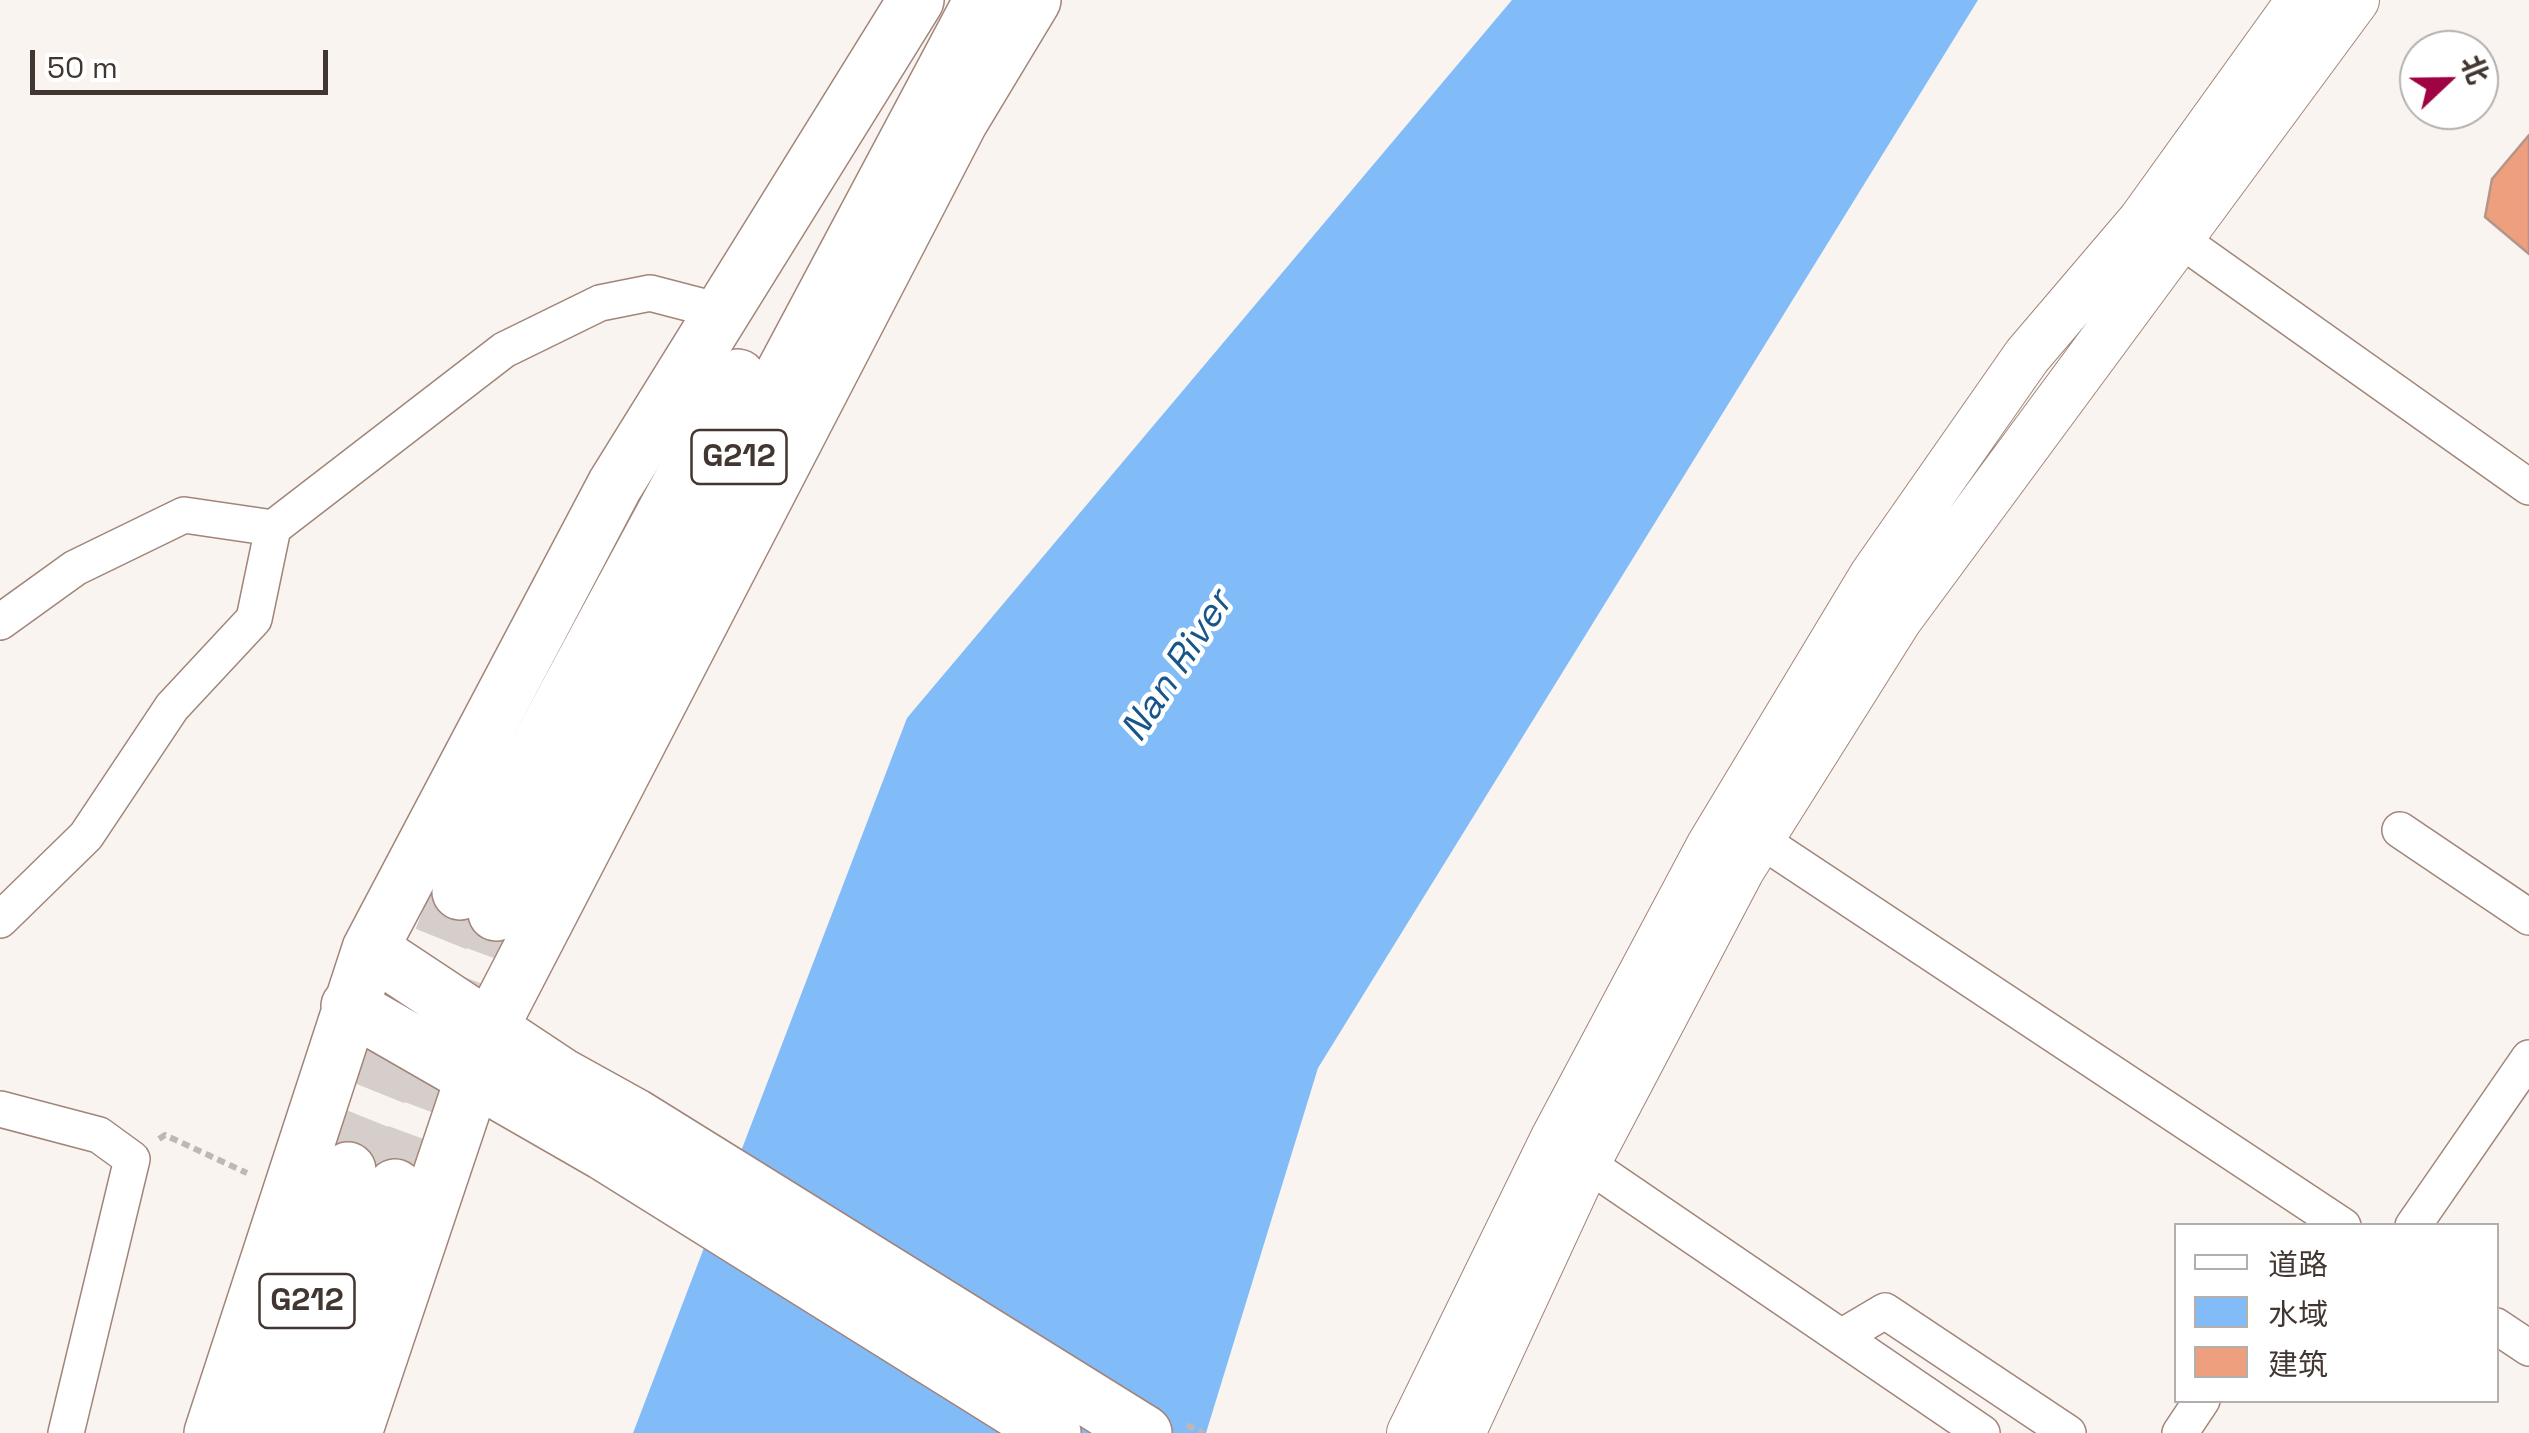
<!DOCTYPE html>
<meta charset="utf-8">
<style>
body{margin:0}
#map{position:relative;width:2529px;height:1433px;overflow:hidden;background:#faf4f1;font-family:"Space Grotesk","Noto Sans SC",sans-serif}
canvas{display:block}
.legend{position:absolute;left:2174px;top:1223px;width:325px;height:180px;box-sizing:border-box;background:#fff;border:2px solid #b3afad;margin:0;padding:12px 18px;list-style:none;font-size:30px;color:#423631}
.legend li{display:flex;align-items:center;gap:20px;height:50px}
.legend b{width:50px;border:2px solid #b3afad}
.north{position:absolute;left:2399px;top:30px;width:100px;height:100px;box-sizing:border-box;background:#fff;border:2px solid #b3afad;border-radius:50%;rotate:68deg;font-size:28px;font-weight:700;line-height:40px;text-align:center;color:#423631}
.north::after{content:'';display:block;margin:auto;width:35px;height:45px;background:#a00343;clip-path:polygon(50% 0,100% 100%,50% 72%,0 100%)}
.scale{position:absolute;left:30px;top:50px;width:298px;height:45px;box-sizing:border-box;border:5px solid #423631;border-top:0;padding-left:12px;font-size:30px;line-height:35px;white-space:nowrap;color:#423631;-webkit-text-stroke:8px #fff;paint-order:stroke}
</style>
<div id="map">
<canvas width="2529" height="1433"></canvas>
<ul class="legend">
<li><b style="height:12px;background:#fff"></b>道路</li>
<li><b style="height:28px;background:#82bcf8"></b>水域</li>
<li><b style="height:28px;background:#ee9f7e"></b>建筑</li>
</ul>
<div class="north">北</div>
<div class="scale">50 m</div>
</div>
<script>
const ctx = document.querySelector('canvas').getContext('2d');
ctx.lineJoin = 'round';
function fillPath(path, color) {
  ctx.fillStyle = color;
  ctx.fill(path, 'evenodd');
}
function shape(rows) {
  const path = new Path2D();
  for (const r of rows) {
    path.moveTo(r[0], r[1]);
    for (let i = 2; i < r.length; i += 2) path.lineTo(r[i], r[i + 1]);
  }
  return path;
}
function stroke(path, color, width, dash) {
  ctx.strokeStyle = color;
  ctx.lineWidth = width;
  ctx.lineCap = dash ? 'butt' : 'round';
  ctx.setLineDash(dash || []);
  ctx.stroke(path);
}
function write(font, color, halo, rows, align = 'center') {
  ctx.font = font + ' "Space Grotesk",sans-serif';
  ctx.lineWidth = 9;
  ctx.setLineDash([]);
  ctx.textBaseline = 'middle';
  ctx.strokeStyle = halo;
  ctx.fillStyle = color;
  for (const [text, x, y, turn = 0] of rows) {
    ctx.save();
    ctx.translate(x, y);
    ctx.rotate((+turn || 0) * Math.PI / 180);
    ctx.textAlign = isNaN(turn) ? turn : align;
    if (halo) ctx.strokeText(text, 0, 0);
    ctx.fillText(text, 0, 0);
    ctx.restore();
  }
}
const water = shape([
 [1512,0,1978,0,1318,1068,1206,1433,633,1433,907,718]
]);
const building = shape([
 [2529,135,2529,254,2485,217,2492,179,2529,135]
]);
const highwayTunnel = shape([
 [348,1170,460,892],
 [395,1187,496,913]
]);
const path = shape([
 [159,1139,165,1135,247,1173],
 [1187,1425,1203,1433]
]);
const street = shape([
 [2156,228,2178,238,2529,487],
 [0,622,75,568,184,515,273,528],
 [2400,830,2529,917],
 [1759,839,2343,1226],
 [0,920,86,836,172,707,254,619,273,528,504,350,600,303,650,293,723,312],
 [0,1109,99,1135,132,1159,66,1433],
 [1586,1163,1982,1433],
 [2413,1226,2529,1058],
 [2496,1326,2529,1348],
 [1841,1337,1885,1311,2068,1433],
 [2180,1433,2202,1400]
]);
const secondary = shape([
 [1411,1433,1555,1138,1710,847,1874,575,2027,356,2142,221,2301,0],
 [1461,1433,1586,1163,1740,870,1898,619,2355,0]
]);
const primary = shape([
 [370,949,560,1075,634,1116,1144,1433],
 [349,1006,603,1152,1053,1433],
 [212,1433,370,949,615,485,916,0],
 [354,1433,490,1028,960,121,1033,0]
]);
const highway = shape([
 [460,892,738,377],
 [496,913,982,0],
 [266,1433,348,1170],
 [312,1433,395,1187]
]);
const shields = [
 [739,457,95],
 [307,1301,95]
];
const shieldNames = [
 ["G212",739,457],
 ["G212",307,1301]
];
const waterNames = [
 ["Nan River",1178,667,-57]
];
fillPath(water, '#82bcf8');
fillPath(building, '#ee9f7e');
stroke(building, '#b39589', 2.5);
stroke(highwayTunnel, '#d5cecb', 55, [55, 28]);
stroke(street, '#a28579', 38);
stroke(secondary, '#a28579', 50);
stroke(primary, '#a28579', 58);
stroke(highway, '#a28579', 58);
stroke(path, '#bfb7b4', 6, [8, 5]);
stroke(street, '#fff', 35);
stroke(secondary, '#fff', 48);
stroke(primary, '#fff', 55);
stroke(highway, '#fff', 55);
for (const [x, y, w] of shields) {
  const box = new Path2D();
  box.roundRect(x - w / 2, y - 27, w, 54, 8);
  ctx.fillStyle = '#fff';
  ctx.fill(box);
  stroke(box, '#423631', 2.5);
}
write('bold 32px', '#423631', null, shieldNames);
write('italic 38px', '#18558b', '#fff', waterNames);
</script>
